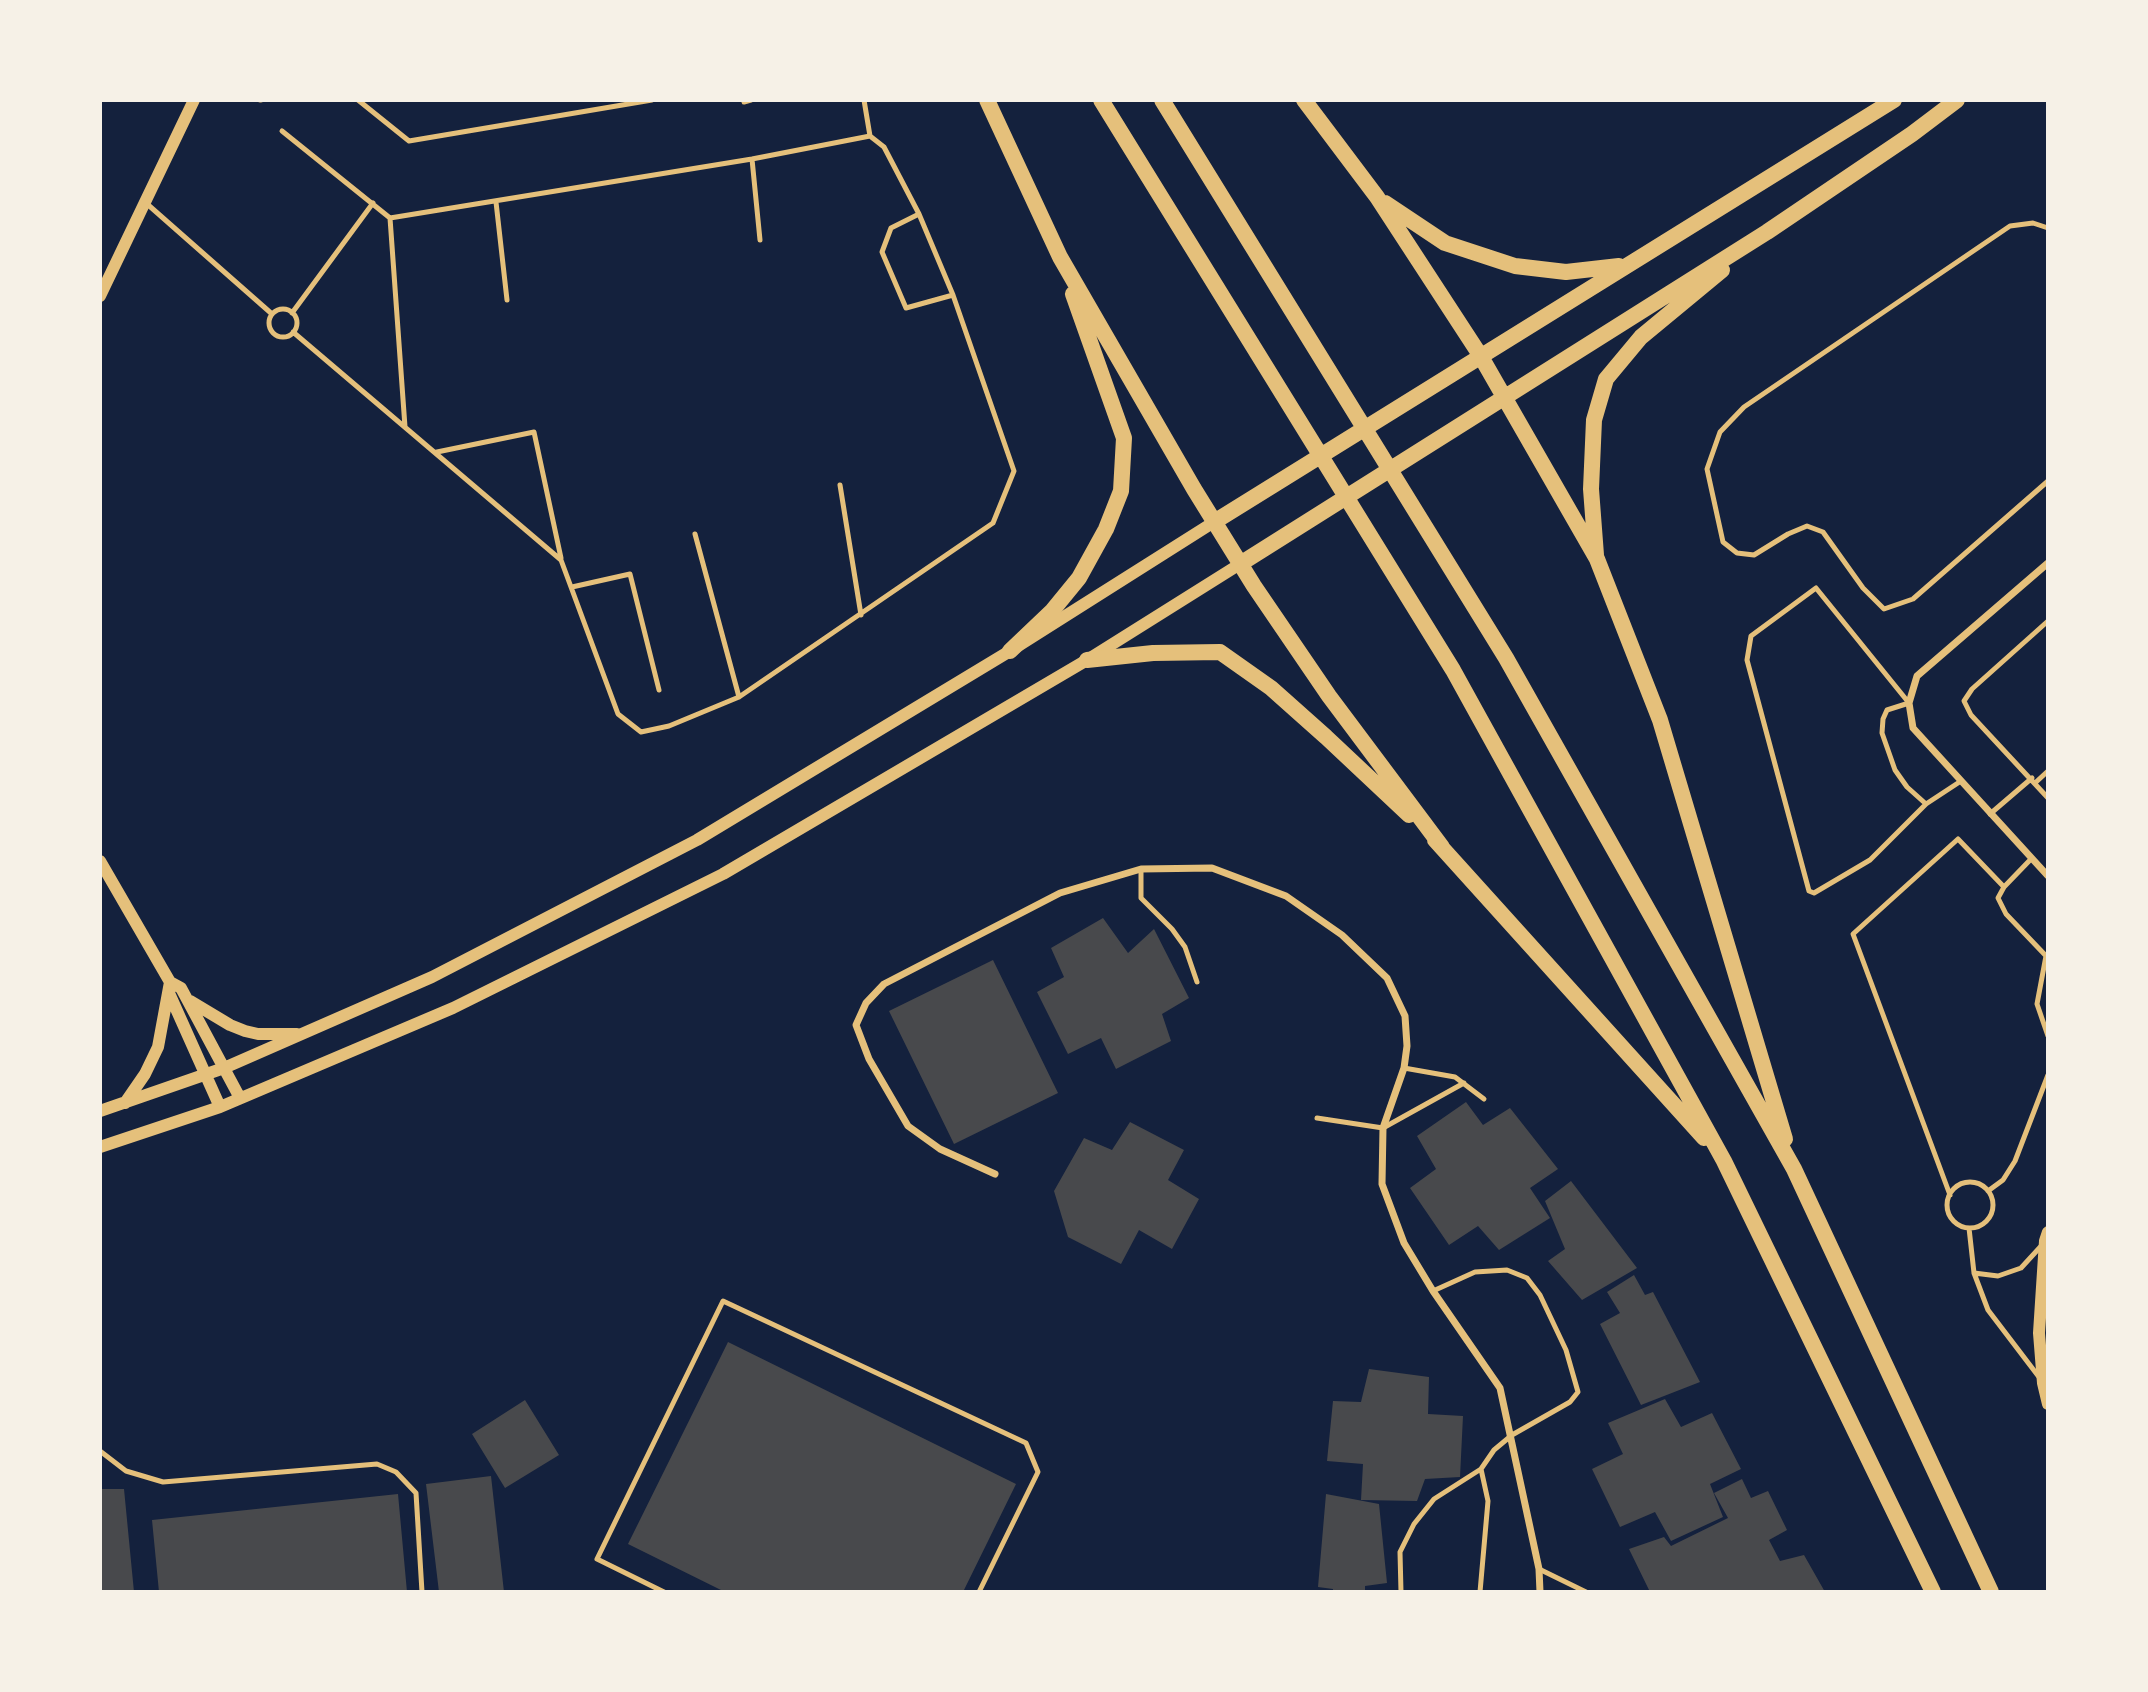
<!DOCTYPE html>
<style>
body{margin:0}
#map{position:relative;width:2148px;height:1692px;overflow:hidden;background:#14213d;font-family:"Noto Serif",serif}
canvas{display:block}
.frame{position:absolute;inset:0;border:102px solid #f6f1e7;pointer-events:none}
</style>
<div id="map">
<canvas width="2148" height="1692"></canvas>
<div class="frame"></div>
</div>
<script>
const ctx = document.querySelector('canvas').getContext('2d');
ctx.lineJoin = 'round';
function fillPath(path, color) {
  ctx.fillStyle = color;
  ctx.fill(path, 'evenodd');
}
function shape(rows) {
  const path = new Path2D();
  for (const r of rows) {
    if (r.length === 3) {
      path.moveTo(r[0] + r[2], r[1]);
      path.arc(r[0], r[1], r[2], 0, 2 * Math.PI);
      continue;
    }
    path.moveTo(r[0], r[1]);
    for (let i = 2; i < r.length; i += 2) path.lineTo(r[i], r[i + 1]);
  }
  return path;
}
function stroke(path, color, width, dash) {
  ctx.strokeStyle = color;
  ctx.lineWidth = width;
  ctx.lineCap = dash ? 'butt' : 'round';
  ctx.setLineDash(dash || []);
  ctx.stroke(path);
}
const building = shape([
 [1103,918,1128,953,1154,929,1189,998,1162,1014,1171,1041,1116,1069,1101,1038,1068,1054,1037,992,1064,977,1051,948],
 [993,960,1058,1093,954,1144,889,1011],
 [1466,1102,1483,1125,1510,1108,1558,1169,1530,1188,1550,1218,1499,1250,1478,1226,1449,1245,1410,1188,1436,1169,1417,1136],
 [1130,1122,1184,1150,1168,1180,1199,1199,1172,1249,1139,1230,1121,1264,1068,1237,1054,1191,1084,1138,1112,1150],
 [1571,1181,1637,1268,1582,1300,1548,1261,1565,1249,1545,1201],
 [1634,1275,1645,1295,1653,1292,1700,1382,1641,1405,1600,1324,1620,1313,1607,1292],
 [728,1342,1016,1484,963,1592,725,1592,628,1544],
 [1369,1369,1429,1377,1428,1414,1463,1416,1460,1477,1425,1479,1417,1501,1361,1500,1363,1464,1327,1461,1333,1401,1361,1402],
 [1665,1399,1681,1427,1712,1413,1741,1469,1710,1484,1723,1517,1671,1541,1655,1512,1620,1527,1592,1469,1623,1454,1608,1423],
 [525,1400,559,1455,505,1488,472,1434],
 [491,1476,504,1592,439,1592,426,1484],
 [1742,1479,1751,1498,1768,1491,1787,1530,1769,1540,1780,1561,1804,1555,1825,1592,1650,1592,1629,1549,1664,1537,1671,1546,1728,1518,1714,1493],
 [100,1489,124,1489,134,1592,100,1592],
 [398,1494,407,1592,159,1592,152,1520],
 [1326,1494,1379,1504,1387,1583,1365,1586,1365,1592,1333,1592,1333,1589,1318,1587]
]);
const service = shape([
 [260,100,261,100],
 [358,100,409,141,652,100],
 [864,100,870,136],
 [744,102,751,100],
 [282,131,390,218,752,159,870,136,884,147,919,214,953,295,1014,471,993,523,739,697,669,726,641,732,618,714,561,560,293,332],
 [752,159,760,240],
 [496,202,507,300],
 [146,203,272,314],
 [919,214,891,228,882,252,906,308,953,295],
 [390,218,405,427],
 [2048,228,2033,223,2010,226,1744,407,1720,432,1707,469,1723,542,1737,553,1754,555,1788,534,1807,526,1823,532,1863,588,1884,609,1913,599,2048,481],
 [283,323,14],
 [292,313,373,203],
 [437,452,534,432,561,558],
 [840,485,861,615],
 [695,534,739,697],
 [572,587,630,574,659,690],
 [2048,621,1972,689,1964,701,1971,715,2048,798],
 [2035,783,2048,771],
 [1926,804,1907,787,1895,770,1882,733,1883,719,1887,710,1909,703,1816,588,1751,636,1747,660,1809,891,1814,893,1870,860,1926,804,1961,781],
 [1990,814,2032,778],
 [2031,859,2004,887,1998,898,2006,914,2048,958],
 [1141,869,1141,898,1172,929,1185,947,1197,982],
 [2046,956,2037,1004,2048,1036],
 [1404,1068,1455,1077,1484,1099],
 [1317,1118,1383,1128,1464,1083],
 [1970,1205,23],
 [1988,1191,2003,1180,2015,1161,2048,1075],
 [1950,1195,1853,934,1958,839,2004,887],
 [1969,1228,1974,1273,1988,1310,2039,1377],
 [1974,1273,1998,1276,2021,1268,2043,1244],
 [100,1451,126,1471,163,1482,377,1464,396,1472,416,1493,422,1592],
 [1539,1569,1586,1592],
 [664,1592,597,1559,723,1301,1026,1443,1038,1472,979,1592],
 [1401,1592,1400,1552,1414,1524,1434,1499,1481,1469,1494,1450,1512,1435,1570,1402,1578,1392,1566,1350,1540,1295,1527,1278,1507,1270,1475,1272,1433,1291],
 [1480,1592,1488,1501,1481,1469]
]);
const minor = shape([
 [2048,563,1917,676,1909,703,1913,728,2048,876],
 [995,1174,940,1149,908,1126,869,1059,856,1025,866,1003,884,984,1060,893,1141,869,1212,868,1286,896,1342,935,1387,978,1405,1016,1407,1046,1404,1068,1383,1128,1382,1184,1404,1243,1433,1291,1500,1388,1539,1569,1540,1592]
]);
const tertiary = shape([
 [100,296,194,100],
 [100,861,170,982,181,988,240,1098],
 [169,993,220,1107],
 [190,1001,230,1025,245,1031,258,1034,297,1034],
 [125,1103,145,1074,158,1047,170,982],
 [100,1111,224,1068,432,977,697,840,1010,651,1214,522],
 [100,1147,220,1107,453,1008,723,874,1087,660,1240,564],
 [2048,1232,2045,1241,2039,1333,2043,1383,2048,1404]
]);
const primary = shape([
 [987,100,1060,257,1194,489,1254,586,1329,696,1442,847],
 [1101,100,1453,670,1724,1161,1933,1592],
 [1162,100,1506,658,1794,1169,1991,1592],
 [1304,100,1377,197,1480,355,1597,559,1660,720,1785,1139],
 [1385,203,1445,243,1515,266,1566,272,1619,266],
 [1214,522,1894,100],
 [1596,555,1591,489,1594,420,1606,379,1641,337,1722,270],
 [1240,564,1767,232,1912,134,1957,100],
 [1010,651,1052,611,1079,578,1106,529,1121,491,1124,438,1073,294],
 [1087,660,1153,653,1220,652,1271,688,1326,737,1409,815],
 [1435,840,1704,1138]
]);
fillPath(building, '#48494c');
stroke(service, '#e5c07b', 5);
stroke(minor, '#e5c07b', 7);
stroke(tertiary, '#e5c07b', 12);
stroke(primary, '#e5c07b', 16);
</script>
